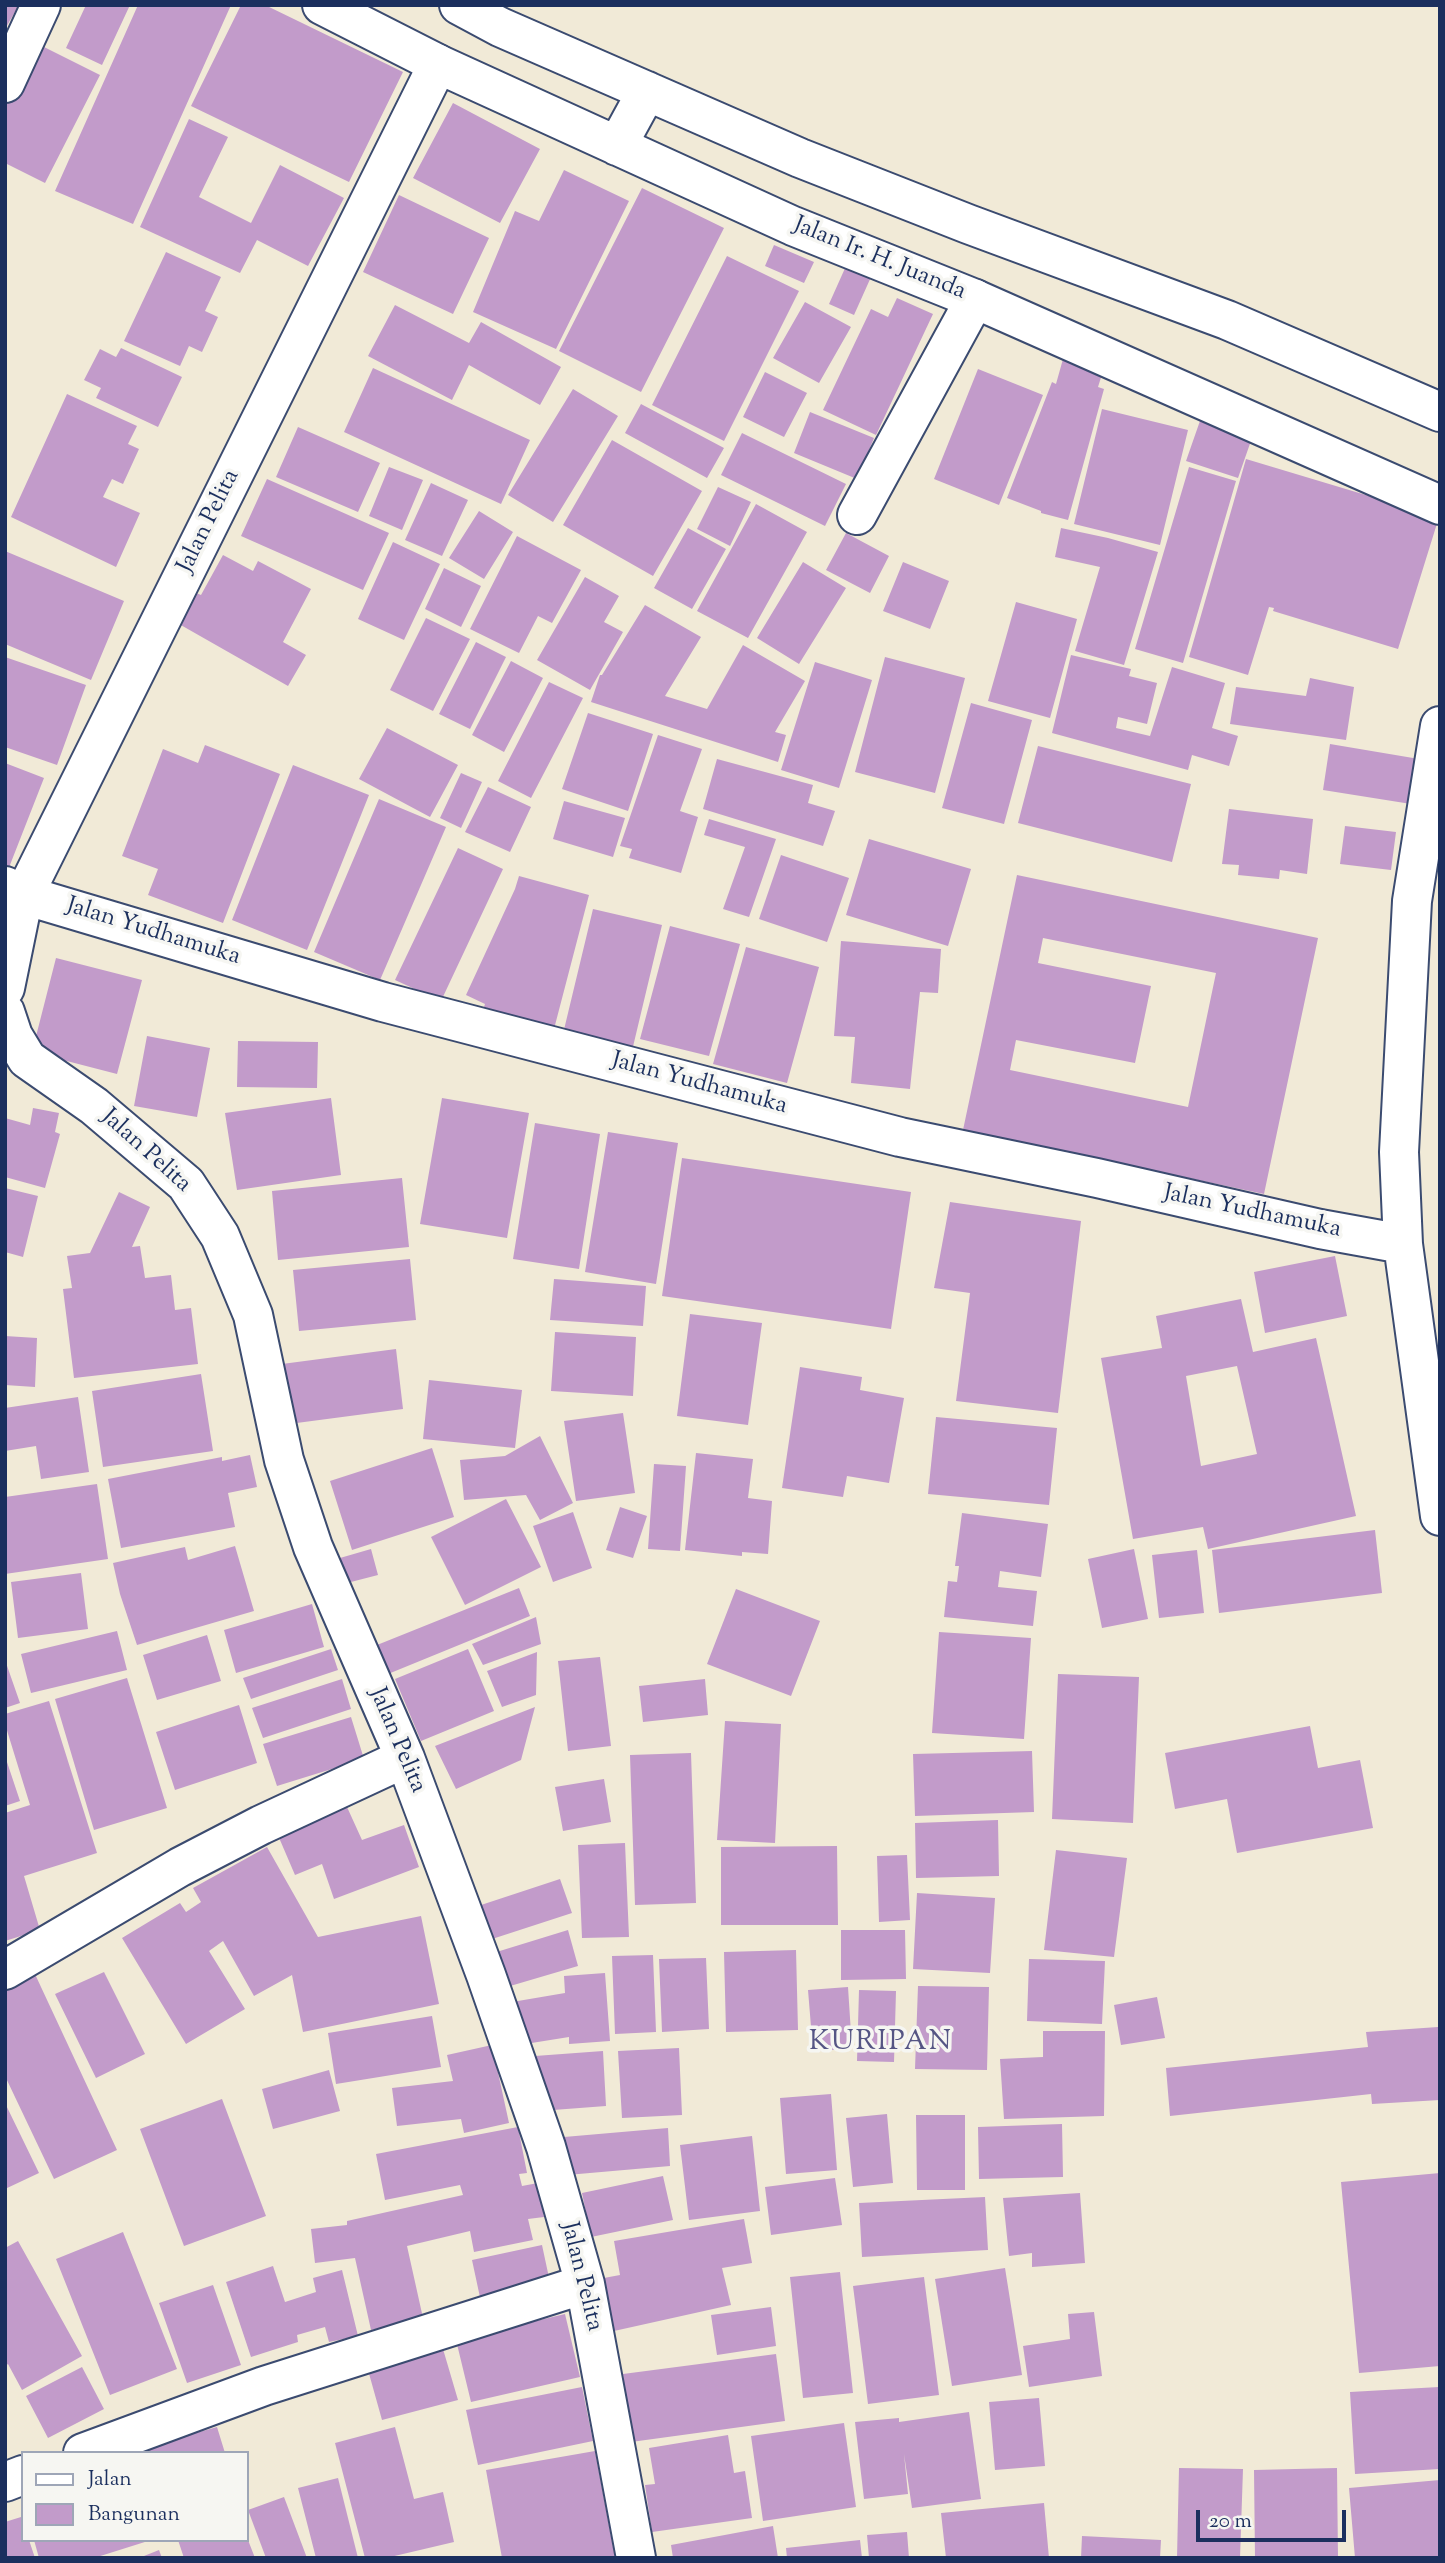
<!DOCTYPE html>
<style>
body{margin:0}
#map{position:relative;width:1445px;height:2563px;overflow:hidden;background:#f1ead7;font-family:"Sorts Mill Goudy",serif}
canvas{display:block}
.frame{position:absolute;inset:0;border:7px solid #1b2f5e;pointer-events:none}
.legend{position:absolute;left:21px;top:2451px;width:228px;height:91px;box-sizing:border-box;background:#f6f6f2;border:2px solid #9ea6b7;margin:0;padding:9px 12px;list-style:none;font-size:21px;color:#1b2f5e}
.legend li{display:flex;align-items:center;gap:14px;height:35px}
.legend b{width:35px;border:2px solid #9ea6b7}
.scale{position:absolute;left:1196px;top:2510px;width:150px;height:32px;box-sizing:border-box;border:4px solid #1b2f5e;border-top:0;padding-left:9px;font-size:21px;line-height:24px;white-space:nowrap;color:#1b2f5e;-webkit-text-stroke:5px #f6f6f2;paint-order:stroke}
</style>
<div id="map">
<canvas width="1445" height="2563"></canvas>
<div class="frame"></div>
<ul class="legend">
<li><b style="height:9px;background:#fff"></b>Jalan</li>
<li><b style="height:19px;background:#c29bca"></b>Bangunan</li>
</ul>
<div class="scale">20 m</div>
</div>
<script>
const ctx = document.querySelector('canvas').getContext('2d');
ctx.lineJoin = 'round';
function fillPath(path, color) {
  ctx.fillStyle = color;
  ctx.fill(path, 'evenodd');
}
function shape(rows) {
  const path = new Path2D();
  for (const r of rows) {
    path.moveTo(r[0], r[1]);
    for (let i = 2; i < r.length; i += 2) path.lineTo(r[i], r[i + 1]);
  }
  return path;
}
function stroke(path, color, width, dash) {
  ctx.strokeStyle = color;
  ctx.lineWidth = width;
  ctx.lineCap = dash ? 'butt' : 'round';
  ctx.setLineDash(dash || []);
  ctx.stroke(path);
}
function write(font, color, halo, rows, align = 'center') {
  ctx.font = font + ' "Sorts Mill Goudy",serif';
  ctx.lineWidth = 7;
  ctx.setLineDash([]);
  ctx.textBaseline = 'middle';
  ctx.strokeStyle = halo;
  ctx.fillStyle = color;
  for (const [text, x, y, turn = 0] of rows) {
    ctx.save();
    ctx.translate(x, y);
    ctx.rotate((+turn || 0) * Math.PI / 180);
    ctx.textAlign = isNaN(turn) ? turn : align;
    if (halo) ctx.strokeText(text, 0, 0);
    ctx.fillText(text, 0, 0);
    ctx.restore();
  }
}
const building = shape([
 [5,5,19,5,5,29],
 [86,5,130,5,102,65,66,48],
 [138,5,231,5,133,224,55,191],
 [241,5,265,5,403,72,349,182,191,106],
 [34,42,100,75,45,183,5,163,5,98],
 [453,103,540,149,500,223,413,178],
 [189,119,228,137,199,197,251,223,280,165,344,198,308,266,257,240,240,273,140,227],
 [564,170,629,201,556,349,473,312,515,211,539,221],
 [642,188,724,228,641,392,559,351],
 [399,195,489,238,453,314,363,272],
 [774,245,814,262,804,283,765,266],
 [166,252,221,277,205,311,218,317,202,352,189,346,180,366,124,341],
 [727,256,799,291,724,441,652,405],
 [846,266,871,277,854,315,829,304],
 [897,298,933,314,876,435,823,410,871,309,888,317],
 [805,302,851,327,819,383,773,358],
 [395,305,469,343,481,322,561,367,540,405,469,365,452,400,368,356],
 [121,348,182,377,158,427,96,398,101,388,84,380,100,349,116,357],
 [1063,359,1103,371,1098,387,1104,389,1068,520,1041,513,1041,511,1007,498,1052,382,1056,384],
 [373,368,530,440,501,504,344,432],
 [978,369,1043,395,999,505,934,479],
 [765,372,807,393,784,437,743,417],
 [573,389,618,416,553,522,508,495],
 [67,394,137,426,128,444,139,449,123,484,112,479,103,497,140,513,116,567,11,517],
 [641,404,724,448,707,478,625,433],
 [1102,409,1188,430,1160,545,1074,524],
 [810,412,874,438,857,479,794,453],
 [1201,418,1253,435,1238,478,1186,461],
 [298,427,380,463,358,512,276,477],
 [742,433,846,484,825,526,721,475],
 [612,440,702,491,653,576,563,525],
 [1246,459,1439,517,1398,649,1273,611,1274,608,1269,607,1248,675,1189,657],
 [389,467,423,480,402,530,369,516],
 [1189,467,1236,481,1183,663,1135,649],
 [267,479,389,533,363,590,241,536],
 [431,483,468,500,442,556,405,540],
 [718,487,751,502,730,546,697,529],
 [756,504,807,532,748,638,697,611],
 [479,511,513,532,484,579,449,558],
 [688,528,726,549,692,609,654,588],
 [1061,528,1108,538,1158,552,1124,665,1075,651,1100,567,1055,557],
 [846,533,889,556,870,593,826,570],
 [517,536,581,570,552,623,538,616,519,653,470,629],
 [393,542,440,564,404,640,358,619],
 [5,551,124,601,91,680,5,644],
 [223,555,253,571,258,561,311,589,283,642,306,655,288,686,179,624,196,593,201,595],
 [803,562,846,588,799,664,757,638],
 [903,562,949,581,930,629,883,611],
 [444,568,481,586,461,627,425,609],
 [585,577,619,596,604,622,623,632,590,690,537,660],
 [1016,602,1077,619,1050,718,988,701],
 [645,605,701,637,665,696,707,709,743,645,805,681,775,732,786,735,778,762,591,702,600,675,602,675],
 [426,618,470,639,433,711,390,690],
 [476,642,506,657,470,729,439,714],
 [1071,655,1131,669,1129,676,1157,683,1147,724,1118,717,1116,728,1150,736,1172,667,1225,683,1212,728,1238,736,1229,766,1192,755,1188,770,1052,733],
 [5,657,86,685,57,765,5,747],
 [885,657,965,678,935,793,855,772],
 [511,661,543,678,504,752,472,735],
 [815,662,872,680,839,788,781,770],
 [1310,678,1354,687,1346,740,1230,724,1236,687,1306,696],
 [549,682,583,698,531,798,498,781],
 [971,703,1032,720,1004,824,942,808],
 [588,713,653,734,628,811,562,789],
 [387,728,458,765,430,817,359,779],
 [658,735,702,749,680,811,698,817,681,873,629,858,632,849,620,846],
 [1330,744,1419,759,1411,804,1323,790],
 [205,745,280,774,223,923,148,895,158,869,122,856,163,749,198,763],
 [1038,746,1191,784,1172,862,1018,823],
 [717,759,813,785,808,803,835,811,823,846,703,809],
 [5,763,44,778,8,870,5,869],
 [293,765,369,795,307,950,232,920],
 [461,773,482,782,461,828,440,818],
 [488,787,531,807,510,852,465,832],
 [379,799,446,827,380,980,314,952],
 [564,801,625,818,613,857,553,839],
 [1229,809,1313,819,1307,874,1280,870,1279,879,1238,875,1239,865,1222,864],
 [709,819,776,839,749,917,723,909,745,847,704,835],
 [1345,826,1396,832,1391,870,1340,864],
 [869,839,971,869,948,946,846,915],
 [458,848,503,869,441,1001,395,980],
 [781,855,849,878,827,942,759,919],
 [1017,875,1318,938,1264,1194,963,1130],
 [1043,938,1216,973,1188,1107,1010,1070,1016,1040,1135,1063,1151,986,1038,963],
 [519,876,589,895,554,1029,483,1010,485,1004,466,995,515,889],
 [593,909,662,925,631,1055,562,1038],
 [670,926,740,944,709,1056,640,1039],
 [841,941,941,949,938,993,920,992,910,1089,851,1083,855,1037,834,1036],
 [746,947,819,967,787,1083,713,1064],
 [56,958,142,980,117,1074,32,1052],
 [147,1036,210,1048,197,1117,134,1106],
 [238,1041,318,1042,317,1088,237,1087],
 [331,1098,341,1175,237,1190,225,1113],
 [442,1098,529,1113,507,1238,420,1224],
 [33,1108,59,1113,55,1132,60,1134,45,1188,5,1177,5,1118,30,1125],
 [535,1123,600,1134,579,1269,513,1259],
 [608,1132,678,1143,656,1284,585,1272],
 [682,1158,911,1192,891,1329,662,1296],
 [402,1178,409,1247,278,1260,272,1191],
 [5,1188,38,1196,23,1257,5,1252],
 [119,1192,150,1207,132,1247,140,1246,145,1278,171,1275,175,1310,191,1308,198,1364,74,1378,63,1289,72,1288,67,1256,90,1253],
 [950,1202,1081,1221,1058,1413,956,1401,970,1293,934,1288],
 [1335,1256,1347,1316,1265,1333,1254,1272],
 [410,1259,416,1320,299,1331,293,1270],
 [554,1279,646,1286,643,1326,550,1320],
 [1241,1299,1253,1352,1316,1338,1356,1516,1208,1549,1203,1527,1133,1539,1101,1358,1162,1348,1156,1316],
 [1237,1366,1257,1454,1201,1466,1186,1376],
 [690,1314,762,1323,748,1425,677,1416],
 [555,1332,636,1337,633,1396,551,1391],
 [5,1336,37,1338,35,1387,5,1385],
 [396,1349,403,1409,289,1424,282,1364],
 [800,1367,862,1377,860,1390,904,1398,889,1483,847,1476,843,1497,782,1488],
 [201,1374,213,1451,103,1467,92,1391],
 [429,1380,522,1390,515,1448,423,1439],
 [78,1397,89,1472,41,1479,36,1446,5,1451,5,1408],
 [623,1413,635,1493,576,1501,564,1421],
 [936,1417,1057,1428,1049,1505,928,1494],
 [540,1436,573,1503,540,1520,526,1495,464,1500,460,1460,505,1456],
 [432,1448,454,1517,352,1550,330,1481],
 [696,1453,753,1459,748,1498,772,1501,768,1554,742,1552,742,1556,685,1550],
 [250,1455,257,1487,228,1493,235,1527,121,1548,108,1479,222,1457,222,1461],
 [654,1464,686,1466,680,1551,648,1549],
 [97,1484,108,1559,5,1574,5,1497],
 [506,1499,541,1567,465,1605,431,1537],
 [620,1507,647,1516,633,1558,606,1550],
 [573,1512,592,1568,553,1582,533,1526],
 [962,1513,1048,1524,1041,1577,1000,1571,998,1587,1037,1591,1033,1626,944,1617,948,1581,957,1582,959,1566,955,1566],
 [1375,1530,1382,1593,1219,1613,1212,1550],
 [235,1546,254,1611,137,1645,120,1594,113,1563,185,1547,188,1560],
 [371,1549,378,1575,347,1583,340,1558],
 [1134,1549,1148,1619,1102,1628,1088,1559],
 [1197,1550,1204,1613,1159,1618,1152,1555],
 [81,1573,88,1629,18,1638,11,1582],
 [519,1588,530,1616,388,1674,377,1645],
 [736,1589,820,1621,791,1696,707,1664],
 [312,1604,324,1647,236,1673,224,1630],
 [536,1617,541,1644,483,1665,472,1644],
 [117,1631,127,1670,31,1693,21,1654],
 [939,1632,1031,1638,1024,1739,932,1733],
 [207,1635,221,1681,157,1700,143,1655],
 [331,1649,338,1670,251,1699,243,1678],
 [468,1649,494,1711,421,1741,395,1679],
 [537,1652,536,1695,502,1707,487,1671],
 [600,1657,611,1746,568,1751,558,1661],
 [5,1660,20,1703,5,1708],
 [1058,1674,1139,1677,1133,1823,1052,1819],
 [127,1678,167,1808,94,1830,55,1699],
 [342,1679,351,1709,263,1738,252,1708],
 [705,1679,708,1715,643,1722,639,1686],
 [49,1701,97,1853,24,1876,40,1930,5,1941,5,1813,30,1805,5,1724,5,1714],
 [239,1705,257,1763,175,1790,156,1732],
 [535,1707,521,1760,456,1789,435,1746],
 [351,1717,364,1759,277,1786,263,1744],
 [725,1721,781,1724,775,1843,717,1840],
 [1310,1726,1318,1768,1360,1760,1373,1828,1237,1853,1227,1799,1175,1809,1165,1753],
 [1032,1751,1034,1812,915,1816,913,1754],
 [691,1753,696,1903,635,1905,630,1755],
 [5,1756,20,1801,5,1806],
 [604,1779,611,1822,563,1831,555,1787],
 [342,1796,362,1840,404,1825,419,1867,334,1899,322,1864,295,1875,274,1826],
 [998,1820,999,1876,916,1878,915,1823],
 [625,1843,629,1937,582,1938,578,1845],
 [837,1846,838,1925,721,1925,721,1847],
 [267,1847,318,1937,421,1916,439,2004,303,2032,292,1975,254,1996,223,1941,209,1951,245,2009,186,2044,122,1938,180,1903,186,1912,201,1902,193,1888],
 [1056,1850,1127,1858,1114,1957,1044,1950],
 [907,1855,910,1920,879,1922,877,1856],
 [560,1879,572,1913,489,1940,478,1906],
 [917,1893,995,1898,990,1973,913,1969],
 [568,1930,578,1966,500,1989,490,1954],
 [841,1930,905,1930,906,1979,841,1980],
 [796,1950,798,2030,726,2032,724,1952],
 [653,1955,656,2032,615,2034,612,1956],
 [706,1958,709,2029,662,2032,659,1959],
 [1029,1959,1105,1961,1102,2024,1027,2021],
 [34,1972,117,2150,54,2179,5,2076,5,1985],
 [104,1972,145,2054,96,2078,55,1994],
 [605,1973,610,2041,569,2044,569,2037,519,2045,512,2002,565,1993,564,1976],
 [918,1986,989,1987,987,2070,915,2069],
 [848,1987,852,2049,813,2051,808,1990],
 [859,1990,896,1991,894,2062,857,2061],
 [1157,1997,1165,2038,1121,2045,1114,2005],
 [432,2016,441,2067,336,2084,328,2033],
 [1438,2027,1440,2100,1372,2104,1371,2094,1170,2116,1166,2068,1368,2047,1366,2032],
 [1043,2031,1105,2031,1104,2116,1004,2119,1000,2059,1043,2057],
 [492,2045,509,2123,464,2133,461,2119,397,2126,392,2088,453,2081,447,2055],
 [679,2048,682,2115,622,2118,618,2051],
 [603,2051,606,2106,540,2111,535,2056],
 [329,2070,340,2111,273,2129,262,2089],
 [831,2094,837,2170,786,2174,780,2098],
 [222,2099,266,2216,184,2246,140,2129],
 [5,2103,39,2173,5,2189],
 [887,2114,893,2183,853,2187,846,2118],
 [916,2115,965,2115,965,2190,917,2190],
 [1062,2124,1063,2177,979,2179,978,2127],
 [518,2127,527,2173,519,2174,522,2186,538,2183,544,2217,528,2219,533,2240,474,2252,470,2231,407,2246,423,2318,371,2330,355,2258,315,2263,311,2229,347,2225,347,2221,463,2195,460,2185,385,2200,376,2154],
 [668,2128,670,2166,567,2175,564,2137],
 [752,2136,760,2211,689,2220,680,2145],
 [1440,2173,1440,2366,1359,2373,1341,2182],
 [663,2176,673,2220,591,2237,582,2193],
 [835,2178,842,2225,771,2235,765,2187],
 [1080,2193,1085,2263,1032,2267,1032,2253,1009,2256,1003,2198],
 [985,2197,988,2250,862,2257,859,2203],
 [744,2219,752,2263,722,2268,731,2305,605,2333,593,2280,620,2275,614,2241],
 [123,2232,177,2369,110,2395,56,2259],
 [18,2241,82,2356,22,2390,8,2364,5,2366,5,2248],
 [542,2245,551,2287,481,2302,472,2260],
 [273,2266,285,2302,316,2292,313,2278,342,2270,358,2336,329,2342,325,2327,297,2335,298,2342,251,2357,226,2282],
 [1005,2268,1022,2375,952,2386,935,2279],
 [840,2272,853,2393,803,2398,790,2277],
 [924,2277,939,2395,868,2404,853,2286],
 [213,2285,241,2365,187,2383,159,2303],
 [771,2307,776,2346,717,2355,711,2315],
 [1094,2312,1102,2376,1029,2387,1023,2346,1070,2339,1068,2314],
 [565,2314,580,2377,471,2402,456,2340],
 [443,2349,458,2400,382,2420,368,2370],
 [776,2354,785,2421,631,2442,623,2374],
 [82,2367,104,2409,48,2438,26,2396],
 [582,2387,593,2441,478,2465,466,2410],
 [1439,2387,1440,2469,1355,2474,1350,2392],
 [1039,2398,1045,2466,995,2470,989,2402],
 [969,2412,981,2499,912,2508,904,2454,908,2494,864,2499,855,2422,899,2418,899,2422],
 [844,2423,856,2507,763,2521,751,2436],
 [217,2427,225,2453,147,2453,146,2447],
 [395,2427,414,2499,443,2492,454,2542,386,2558,365,2558,335,2443],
 [728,2435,734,2473,745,2471,752,2518,652,2532,645,2485,655,2484,649,2448],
 [595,2451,615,2558,502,2558,486,2470],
 [1179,2468,1243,2469,1240,2558,1177,2558],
 [1337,2468,1338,2558,1255,2558,1254,2470],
 [338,2478,358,2558,316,2558,298,2488],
 [1440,2480,1440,2557,1355,2558,1349,2488],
 [284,2497,307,2558,266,2558,248,2510],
 [1044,2503,1049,2558,946,2558,941,2513],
 [21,2517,23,2540,29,2540,35,2558,5,2558,5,2522],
 [773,2526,778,2558,673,2558,671,2545],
 [907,2532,909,2558,869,2558,867,2535],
 [1082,2536,1161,2540,1160,2558,1081,2558],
 [34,2540,148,2540,148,2541,94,2558,39,2558],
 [178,2540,248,2540,255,2558,184,2558],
 [860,2540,862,2558,787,2558,786,2548],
 [159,2550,162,2558,139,2558]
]);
const street = shape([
 [5,83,41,5],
 [857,515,975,299],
 [1440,726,1412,901,1399,1152,1403,1244,1440,1516],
 [5,886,24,895,383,1002,900,1137,1097,1178,1320,1229,1403,1244],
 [5,988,24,895,438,64],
 [5,1012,13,1036,27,1059,94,1106,186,1184,220,1236,253,1315,284,1460,313,1547,405,1758,486,1975,546,2147,585,2284,636,2558],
 [5,1970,180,1867,261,1825,405,1758],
 [83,2453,264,2386,585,2284],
 [5,2482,23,2475]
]);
const highway = shape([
 [322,5,438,64,793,226,975,299,1440,505],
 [459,5,500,27,800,158,968,224,1227,320,1440,412],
 [617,146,647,91]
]);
const streetNames = [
 ["Jalan Ir. H. Juanda",879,260,22],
 ["Jalan Pelita",210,522,-64],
 ["Jalan Yudhamuka",153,933,17],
 ["Jalan Yudhamuka",699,1085,15],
 ["Jalan Pelita",145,1152,42],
 ["Jalan Yudhamuka",1252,1213,12],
 ["Jalan Pelita",396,1741,67],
 ["Jalan Pelita",580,2277,76]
];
const quarterNames = [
 ["KURIPAN",881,2044]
];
fillPath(building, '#c29bca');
stroke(street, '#3b4b70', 42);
stroke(highway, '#3b4b70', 42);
stroke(street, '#fff', 38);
stroke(highway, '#fff', 38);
write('24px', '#1b2f5e', '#f6f6f2', streetNames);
ctx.letterSpacing = '2px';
write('28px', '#555584', '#f6f6f2', quarterNames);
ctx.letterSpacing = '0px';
</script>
